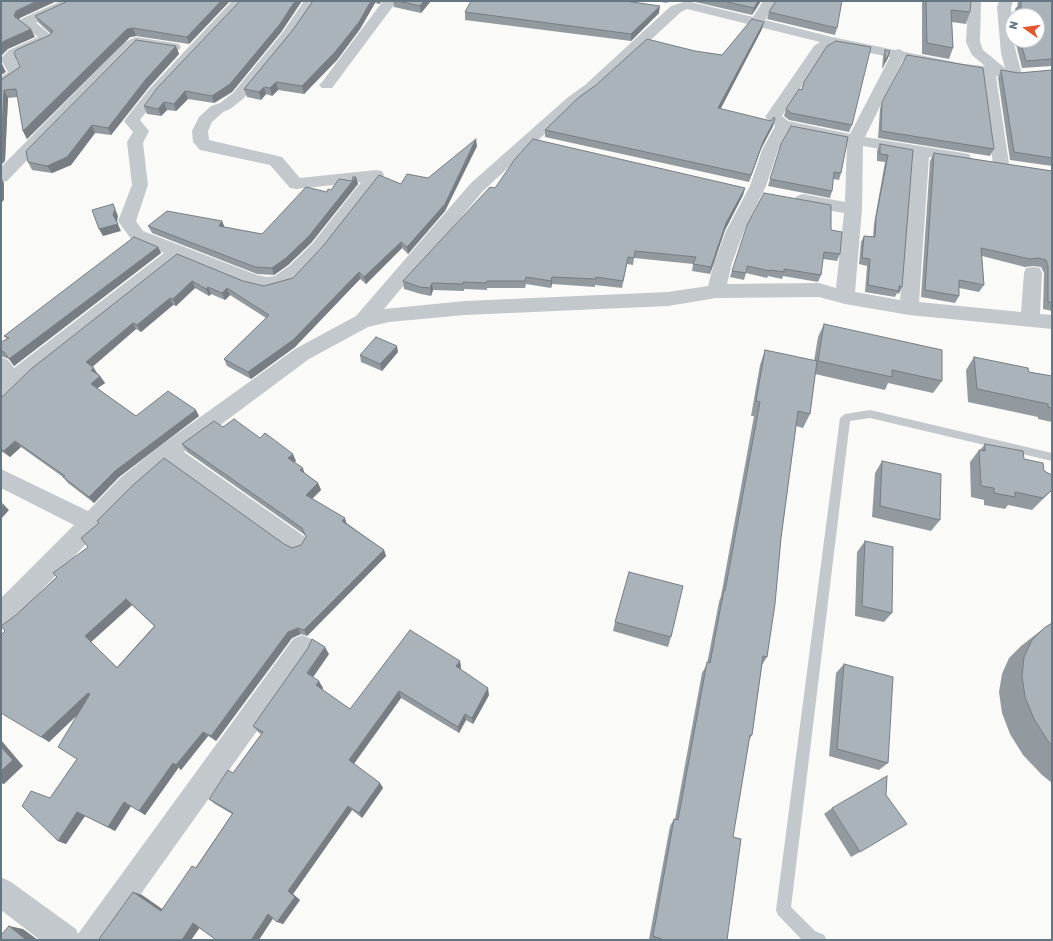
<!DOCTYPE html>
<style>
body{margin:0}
#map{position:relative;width:1053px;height:941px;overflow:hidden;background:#fafaf8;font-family:Rubik,sans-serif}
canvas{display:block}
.frame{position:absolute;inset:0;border:2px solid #657683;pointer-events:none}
.north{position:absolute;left:1005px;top:8px;width:40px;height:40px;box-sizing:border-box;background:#fff;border:1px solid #c1c8cd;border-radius:50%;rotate:284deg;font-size:11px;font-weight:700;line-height:16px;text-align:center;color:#657683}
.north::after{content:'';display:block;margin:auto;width:14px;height:18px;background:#e4572e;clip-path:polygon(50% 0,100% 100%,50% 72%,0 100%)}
</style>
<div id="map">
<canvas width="1053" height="941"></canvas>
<div class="frame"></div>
<div class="north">N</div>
</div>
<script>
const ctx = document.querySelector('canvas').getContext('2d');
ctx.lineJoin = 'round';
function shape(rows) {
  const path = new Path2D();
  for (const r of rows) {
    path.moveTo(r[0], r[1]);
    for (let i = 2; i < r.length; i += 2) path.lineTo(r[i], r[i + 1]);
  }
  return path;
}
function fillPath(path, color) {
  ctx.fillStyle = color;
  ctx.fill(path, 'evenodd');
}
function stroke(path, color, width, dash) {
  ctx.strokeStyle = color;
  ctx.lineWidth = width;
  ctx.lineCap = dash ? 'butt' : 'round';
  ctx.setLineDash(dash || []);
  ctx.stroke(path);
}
const service = shape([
 [870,410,1052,453,1052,461,870,418,850,421,791,907,815,931,824,935,827,940,802,940,778,915,776,910,840,418,845,414,870,410]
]);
const minor = shape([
 [61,1,79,1,77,4,36,23,55,38,53,41,19,56,16,60,23,73,6,87,1,89,1,77,8,72,1,60,3,56,9,50,38,37,19,22,21,19,61,1],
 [232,1,247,1,160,94,140,120,149,131,143,143,148,185,136,221,143,231,257,275,267,277,275,276,289,266,312,244,361,182,296,189,290,188,270,165,200,150,193,142,192,131,199,117,211,106,220,103,233,93,283,32,304,1,318,1,293,38,243,99,230,109,223,112,212,122,208,131,209,140,282,157,300,178,376,170,382,171,384,175,324,252,295,283,267,291,246,286,180,259,8,395,1,397,1,357,8,360,14,368,164,253,131,239,118,221,132,185,127,142,133,132,124,121,150,88,232,1],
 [383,1,397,1,332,88,322,88,319,85,322,82,383,1],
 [687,1,753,17,763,1,777,1,765,20,832,37,895,50,899,49,905,52,964,64,985,66,972,55,966,42,968,6,954,4,952,1,981,1,980,42,983,50,1005,68,1001,53,997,7,999,1,1013,1,1011,7,1013,40,1022,75,1020,78,1015,79,996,76,1009,164,1007,168,1001,169,995,168,993,164,981,74,903,60,865,137,963,153,969,154,971,158,969,162,963,163,929,157,919,302,1021,312,1024,273,1026,268,1033,267,1040,268,1042,273,1040,314,1052,315,1052,329,909,315,845,304,819,297,716,298,668,306,465,315,389,322,368,327,309,359,184,452,304,536,308,543,304,550,296,553,288,550,169,464,136,492,10,623,1,626,1,598,74,525,1,488,1,469,88,511,120,478,160,446,295,349,356,316,471,183,567,98,585,85,671,6,687,1],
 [687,9,820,42,814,46,765,117,775,126,762,150,750,186,726,231,714,263,708,286,668,292,465,301,384,309,483,191,577,104,595,91,681,12,687,9],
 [834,46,890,57,850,134,788,121,782,116,824,52,834,46],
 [788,131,847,143,845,202,803,194,797,196,794,200,797,204,803,206,844,213,836,288,819,283,727,284,732,263,744,231,766,186,778,150,788,131],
 [863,146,913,155,900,300,855,292,862,209,863,146],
 [136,37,174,43,179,44,181,47,179,50,174,51,143,45,135,48,7,181,1,182,1,167,125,42,136,37],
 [302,635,311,639,315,647,311,655,108,940,40,940,1,910,1,877,11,882,76,929,78,934,293,639,302,635]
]);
const wall = shape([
 [68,1,230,1,189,44,136,36,130,37,27,139,23,131,18,97,8,98,5,161,1,80,20,67,51,34,39,23,35,16],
 [313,1,382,1,379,4,375,3,360,29,337,60,304,94,278,90,272,96,266,94,261,100,247,97,244,89,292,31],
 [393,1,431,1,421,13,394,7],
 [655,1,669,1,667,3],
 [691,1,761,1,752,15],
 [922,1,971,1,970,12,966,24,952,22,953,48,949,59,922,54],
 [1018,1,1052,1,1052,66,1022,68,1015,40,1037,40,1037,16,1013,16,1016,8,1017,8],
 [465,12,659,13,631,41,465,20],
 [769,12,837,28,835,35,767,19],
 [762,29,720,109,773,126,761,149,749,182,545,137,545,130,695,51,722,55],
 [282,31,232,92,214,103,188,99,176,111,167,110,161,116,147,114,144,106],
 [176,46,179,54,149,87,111,135,95,133,71,165,52,173,32,170,28,162],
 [885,50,890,51,888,58,882,69,883,57],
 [1001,70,1019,73,1052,70,1052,166,1010,160,998,78],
 [804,82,852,125,849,132,789,120,784,116,786,109,801,90],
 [882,102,994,149,990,156,878,138,880,109],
 [781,144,841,173,839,180,833,179,832,191,830,198,768,186],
 [880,144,913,150,902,287,899,294,897,293,895,297,865,292,867,266,859,264,861,242,864,236,873,237,874,224,885,162,877,161,877,151],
 [477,146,445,211,408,254,402,248,366,284,360,279,295,347,251,379,227,366,224,359,266,318,230,295,225,300,211,294,209,296,195,288,176,306,173,305,141,332,136,329,92,367,100,376,105,383,97,388,136,416,199,416,119,477,94,503,68,483,63,477,21,447,10,457,1,451,1,398,177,254,243,281,264,286,293,278,401,184,428,178],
 [934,153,1052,171,1052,311,1043,309,1044,273,1041,267,1033,266,1025,267,982,256,984,285,979,292,959,288,959,296,955,303,921,297,930,161],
 [356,177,358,184,311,243,288,265,274,275,257,274,152,233,148,226,222,221,224,227,262,234,327,192,352,181],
 [495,188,745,188,743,195,725,230,710,274,692,271,693,264,634,258,633,265,627,264,622,288,595,285,595,287,552,284,551,288,526,284,525,288,487,288,487,290,464,289,464,291,433,290,431,296,421,294,404,289,403,281],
 [831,230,840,254,837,261,823,259,821,275,818,282,783,276,782,279,768,276,767,278,746,273,744,280,730,277,732,271],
 [158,247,161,253,14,366,9,359,1,356,1,342,7,339,4,336],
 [824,324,942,381,933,393,888,383,885,390,815,374,810,414,803,428,796,426,781,538,767,657,762,665,752,735,749,740,733,837,727,940,650,940,649,939,670,826,674,819,675,819,702,673,707,664,719,602,721,596,754,416,751,416,760,365,765,350,814,361,818,337],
 [398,352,382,371,361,362,360,355],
 [974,357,1029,372,1052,376,1052,422,1038,419,1038,417,968,402,966,370],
 [223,427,260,438,296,461,294,462,305,473,318,483,321,490,312,498,384,550,386,556,307,636,301,634,292,638,216,741,208,736,181,770,179,767,145,815,131,806,115,831,85,816,66,844,58,841,50,798,77,759,76,716,49,742,5,631,16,615,88,547,284,544,292,548,301,545,306,537,305,535,187,452,182,444],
 [132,605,154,626,117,667,91,642],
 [985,444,1024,459,1044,471,1052,490,1032,510,1008,505,1005,509,984,505,984,500,971,497,970,462,979,450,980,450],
 [882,461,940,520,931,531,872,517,875,473],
 [865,541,892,613,884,622,855,616,857,552],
 [615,622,671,637,668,647,613,631],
 [1052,623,1052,783,1042,775,1023,755,1010,734,1002,713,999,692,1002,674,1009,658,1021,646,1044,628],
 [329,654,313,677,323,688,322,690,350,709,460,661,461,669,489,695,473,724,466,720,459,733,401,698,354,764,383,788,362,818,352,810,293,894,300,900,283,924,273,918,199,928,191,940,101,940,133,892,142,895,162,909,196,867,232,814,215,804,209,799,233,773,261,734,258,732,253,726],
 [844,664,888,763,879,770,829,756,836,673],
 [832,808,860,852,851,857,824,814]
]);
const shadedWall = shape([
 [37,1,57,1,20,18,18,23,14,16,16,11],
 [221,1,230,1,189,44,187,37],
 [295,1,302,1,282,31,232,92,214,103,212,96],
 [371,1,375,1,375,3,360,29,337,60,304,94,302,86],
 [378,1,382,1,379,4],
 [424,1,431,1,421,13,420,6],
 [758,1,761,1,752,15,754,8],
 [660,6,659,13,631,41,631,34],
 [764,22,762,29,717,116,718,108],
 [133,28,136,36,130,37,27,139,23,131,127,29],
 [31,29,35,37,8,49,2,55,1,57,1,44,4,41],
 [176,46,179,54,149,87,111,135,108,128,146,79],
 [890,51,888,58,882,69,885,62],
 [2,64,6,72,1,75,1,65],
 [276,82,278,90,272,96,270,88],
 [264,87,266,94,261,100,259,92],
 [4,90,8,98,5,161,1,165,1,149],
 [185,91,188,99,176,111,174,104],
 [164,102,167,110,161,116,158,109],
 [775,119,773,126,761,149,749,182,751,175,763,142],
 [92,125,95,133,71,165,52,173,47,166],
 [476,139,477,146,445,211,408,254,407,247],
 [1,177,4,183,4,200,1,203],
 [356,177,358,184,311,243,288,265,274,275,272,268],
 [745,188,743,195,725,230,710,274,711,267,726,223],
 [113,204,118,216,117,222,121,231,103,236,99,229,113,215],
 [222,221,225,228,219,226],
 [401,242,402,248,366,284,364,277],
 [158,247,161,253,14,366,9,359],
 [1,248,2,249,1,266],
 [359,272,360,279,295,347,251,379,248,372],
 [552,277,552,284,551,288,551,281],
 [192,281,195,288,176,306,173,299],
 [432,283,433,290,431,296,430,288],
 [208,287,211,294,209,296,206,289],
 [227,288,230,295,225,300,222,293],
 [170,298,173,305,141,332,137,325],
 [133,323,136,329,90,369,86,362],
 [397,346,398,352,382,371,380,364],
 [94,368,98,375,91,370],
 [100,376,105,383,95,390,91,384],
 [196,410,199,416,119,477,94,503,89,497,115,471],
 [15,441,21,447,10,457,4,451],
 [293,454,296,461,291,465,288,458],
 [303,468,305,475,300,470],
 [318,483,321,490,309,502,306,495],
 [4,505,9,510,1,519,1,507],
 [345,518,347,525,342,521],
 [384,550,386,556,307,636,304,630],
 [126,599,132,605,91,642,123,673,85,636],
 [298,628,301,634,292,638,216,741,211,736,288,632],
 [325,647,329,654,311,680,307,673],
 [460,661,461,668,458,673,456,666],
 [319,681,323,688,320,692,316,685],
 [488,688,489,695,473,724,472,718],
 [399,691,401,698,352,766,349,760],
 [88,693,95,698,49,742,41,737],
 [465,714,466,720,459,733,458,727],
 [203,732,208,736,181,770,176,765],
 [1,740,23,766,4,784,1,783],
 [173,763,179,767,145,815,139,811],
 [380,783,383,788,362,818,359,813],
 [124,802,131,806,115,831,108,827],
 [348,806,352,810,293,894,300,900,283,924,277,922,288,891],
 [77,812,85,816,66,844,58,841],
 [133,892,142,895,169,914,161,911],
 [268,914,274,917,259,940,251,940],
 [193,923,201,926,191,940,182,940],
 [9,926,23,929,38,940,33,940,25,939]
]);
const building = shape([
 [1,1,37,1,16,11,14,16,31,29,4,41,1,44,1,1],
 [68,1,221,1,187,37,133,28,127,29,23,131,16,89,4,90,1,149,1,80,20,67,14,53,16,50,50,35,53,31,35,16,68,1],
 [240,1,295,1,280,24,230,84,212,96,185,91,174,104,164,102,158,109,144,106,158,87,240,1],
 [313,1,371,1,359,22,335,52,302,86,276,82,270,88,264,87,259,92,244,89,292,31,313,1],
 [398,1,424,1,420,6,398,1],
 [471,1,625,1,660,6,631,34,465,12,471,1],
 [723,1,758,1,754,8,723,1],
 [776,1,842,1,837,28,769,12,776,1],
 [926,1,971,1,970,12,951,10,953,48,927,43,926,1],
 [1021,1,1052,1,1052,59,1026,61,1020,40,1037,40,1037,16,1017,16,1016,8,1021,8,1021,1],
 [752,19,764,22,718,108,771,121,774,117,775,119,763,142,751,175,545,130,578,98,596,85,647,39,695,51,722,55,752,19],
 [136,40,176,46,146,79,108,128,92,125,67,157,47,166,28,162,26,151,136,40],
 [836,41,871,47,852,125,791,113,786,109,799,89,802,90,804,82,827,46,836,41],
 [885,50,890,51,885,62,885,50],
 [907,55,983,68,994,149,881,131,882,102,907,55],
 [1001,70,1019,73,1052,70,1052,158,1014,152,1001,70],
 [791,126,848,137,841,173,834,172,832,191,770,179,781,144,791,126],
 [476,139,445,204,407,247,401,242,364,277,359,272,293,340,248,372,224,359,269,315,227,288,222,293,208,287,206,289,192,281,173,299,170,298,137,325,133,323,86,362,94,368,91,370,100,376,91,384,136,416,168,391,196,410,115,471,89,497,63,477,65,476,15,441,4,451,1,449,1,398,31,369,177,254,243,281,264,286,293,278,323,246,379,175,401,184,407,174,428,178,476,139],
 [533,139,745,188,726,223,711,267,693,264,696,257,635,251,634,258,628,257,623,281,596,277,596,279,552,277,551,281,526,277,525,281,487,281,486,283,463,282,463,284,432,283,430,288,420,287,403,281,490,187,495,188,515,159,533,139],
 [880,144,913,150,902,287,899,286,899,291,868,285,870,259,862,258,864,236,875,237,876,217,888,155,880,154,880,144],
 [934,153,1052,171,1052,302,1048,302,1048,266,1046,260,1038,258,1030,259,981,248,984,285,959,280,959,296,925,290,934,153],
 [353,177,356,177,309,236,286,258,272,268,255,267,148,226,167,211,222,221,219,226,262,234,306,187,327,192,328,189,331,190,339,179,352,181,353,177],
 [764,193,831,205,831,230,842,232,840,254,824,252,821,275,784,269,784,272,770,270,770,271,747,266,746,273,732,271,747,225,764,193],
 [113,204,115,209,113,215,118,224,99,229,92,210,113,204],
 [134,237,158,247,9,359,4,352,1,351,1,342,9,338,4,336,134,237],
 [824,324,942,350,942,381,892,370,892,377,818,361,824,324],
 [376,337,397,346,380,364,360,355,376,337],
 [765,350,817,361,810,414,798,411,781,538,775,604,767,657,763,656,752,735,750,735,733,837,741,839,727,940,664,940,653,936,674,819,678,820,707,662,710,663,724,590,725,591,760,402,756,401,765,350],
 [974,357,1028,368,1029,372,1052,376,1052,408,1048,407,1048,404,977,389,974,357],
 [234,419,260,438,265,433,293,454,288,458,303,468,300,470,318,483,306,495,345,518,342,521,384,550,304,630,298,628,288,632,211,736,203,732,176,765,173,763,139,811,124,802,108,827,77,812,58,841,22,806,31,791,50,798,77,759,58,747,90,694,88,693,41,737,1,713,1,635,5,631,1,626,16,615,57,577,53,573,88,547,81,538,99,523,97,521,132,486,164,458,284,544,292,548,301,545,306,537,302,528,182,444,214,421,223,427,234,419],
 [126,599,155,626,117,668,85,636,126,599],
 [985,444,1023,451,1024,459,1043,463,1044,471,1052,475,1052,490,1043,498,1015,492,1015,497,994,493,994,488,981,486,979,450,985,451,985,444],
 [882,461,941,474,940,520,880,506,882,461],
 [1,503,4,505,1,507,1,503],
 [865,541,893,547,892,613,862,606,865,541],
 [629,572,683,586,671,637,615,622,629,572],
 [1052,623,1052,745,1048,741,1034,719,1025,697,1022,676,1024,657,1032,640,1044,628,1052,623],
 [410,630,460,661,456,666,488,688,472,718,465,714,458,727,399,691,349,760,380,783,359,813,348,806,288,891,295,897,277,922,268,914,251,940,216,940,193,923,182,940,101,940,99,939,133,892,161,911,192,866,196,868,233,813,209,799,228,770,233,773,263,732,253,726,308,648,312,639,325,647,307,673,319,681,316,685,350,709,410,630],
 [844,664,893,677,888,763,837,749,844,664],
 [1,747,13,760,1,771,1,747],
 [887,776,886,795,907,824,860,852,832,808,887,776],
 [9,926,25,939,32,939,33,940,1,940,1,935,9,926]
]);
fillPath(service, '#c3c8cc');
fillPath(minor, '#c3c8cc');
fillPath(wall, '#929a9f');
fillPath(shadedWall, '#777d82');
fillPath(building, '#aab3b9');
stroke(building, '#777d82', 1);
</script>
